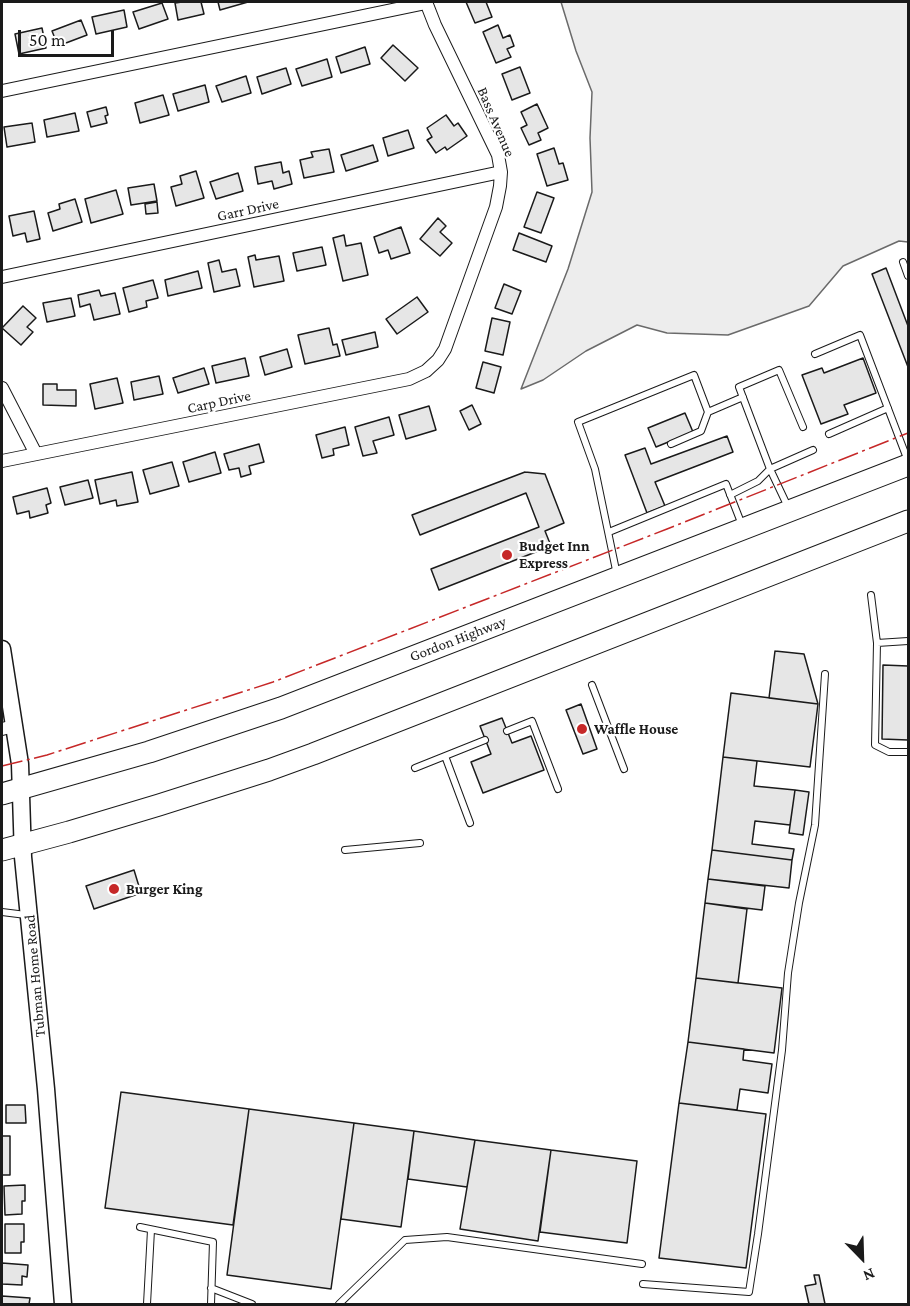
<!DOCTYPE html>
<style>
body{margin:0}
#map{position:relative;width:910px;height:1306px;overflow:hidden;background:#fff;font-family:"Crimson Pro",serif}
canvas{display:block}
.frame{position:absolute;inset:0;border:3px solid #1a1a1a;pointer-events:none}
.north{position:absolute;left:832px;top:1228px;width:60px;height:60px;-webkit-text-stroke:4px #fff;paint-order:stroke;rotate:157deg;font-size:16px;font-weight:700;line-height:24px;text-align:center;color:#1a1a1a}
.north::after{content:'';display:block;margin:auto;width:21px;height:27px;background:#1a1a1a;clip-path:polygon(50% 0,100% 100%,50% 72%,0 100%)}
.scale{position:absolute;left:18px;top:30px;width:96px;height:27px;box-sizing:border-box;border:3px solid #1a1a1a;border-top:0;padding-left:8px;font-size:18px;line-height:21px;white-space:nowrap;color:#1a1a1a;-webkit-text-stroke:4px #fff;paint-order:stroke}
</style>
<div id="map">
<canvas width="910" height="1306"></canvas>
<div class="frame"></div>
<div class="north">N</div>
<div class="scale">50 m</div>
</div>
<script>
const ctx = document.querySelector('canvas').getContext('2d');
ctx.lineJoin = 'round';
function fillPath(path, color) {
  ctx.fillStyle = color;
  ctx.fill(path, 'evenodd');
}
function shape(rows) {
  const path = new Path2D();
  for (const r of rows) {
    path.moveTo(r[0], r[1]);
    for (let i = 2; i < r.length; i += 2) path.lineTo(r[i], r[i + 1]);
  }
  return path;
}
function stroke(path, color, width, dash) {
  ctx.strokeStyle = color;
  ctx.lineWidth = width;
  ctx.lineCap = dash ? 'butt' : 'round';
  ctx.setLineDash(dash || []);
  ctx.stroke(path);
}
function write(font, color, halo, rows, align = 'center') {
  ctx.font = font + ' "Crimson Pro",serif';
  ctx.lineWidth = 4.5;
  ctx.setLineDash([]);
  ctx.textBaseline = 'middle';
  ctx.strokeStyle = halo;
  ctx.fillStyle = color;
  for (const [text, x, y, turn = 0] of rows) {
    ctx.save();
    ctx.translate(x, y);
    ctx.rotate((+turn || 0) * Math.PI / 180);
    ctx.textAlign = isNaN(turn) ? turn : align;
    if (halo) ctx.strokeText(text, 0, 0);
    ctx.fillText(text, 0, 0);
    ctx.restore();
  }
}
const built = shape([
 [561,2,908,2,908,242,899,241,843,266,809,306,728,335,667,333,637,325,586,351,543,380,521,389,568,269,592,192,590,138,592,92,576,51,561,2]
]);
const building = shape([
 [182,2,201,2,204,14,178,20,175,3,182,2],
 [218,2,248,2,220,10,218,2],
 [466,2,486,2,492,17,475,23,466,2],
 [162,3,168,19,139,29,133,12,162,3],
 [124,10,127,27,96,34,92,17,124,10],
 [81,20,87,35,58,46,52,31,81,20],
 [498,25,503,38,510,35,514,46,507,49,511,57,496,63,483,32,498,25],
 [42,28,46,48,19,54,15,34,42,28],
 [393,45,418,68,405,81,381,58,393,45],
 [365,47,370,64,341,73,336,57,365,47],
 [327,59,332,77,302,86,296,69,327,59],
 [520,67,530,93,512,100,502,74,520,67],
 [286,68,291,84,262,94,257,77,286,68],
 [246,76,251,93,222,102,216,86,246,76],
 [205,85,209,102,178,111,173,94,205,85],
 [163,95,169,115,140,123,135,103,163,95],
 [537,104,548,128,538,133,541,140,529,145,521,128,527,125,521,112,537,104],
 [106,107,108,115,105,116,107,123,91,127,87,112,106,107],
 [75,113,79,131,47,137,44,120,75,113],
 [446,115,454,126,458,123,467,136,447,150,445,147,436,153,427,140,432,137,427,128,446,115],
 [32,123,35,142,7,147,4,127,32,123],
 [408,130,414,148,388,156,383,138,408,130],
 [373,145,378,161,346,171,341,155,373,145],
 [554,148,559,164,563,163,568,180,547,186,537,154,554,148],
 [329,149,334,172,304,178,300,160,313,157,311,152,329,149],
 [281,162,283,173,289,171,292,184,274,189,272,181,258,184,255,167,281,162],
 [196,171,204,198,176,206,171,187,182,184,180,176,196,171],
 [238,173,243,191,216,199,210,182,238,173],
 [154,184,157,201,131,205,128,188,154,184],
 [116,190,123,214,91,223,85,199,116,190],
 [537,192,554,198,541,233,524,227,537,192],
 [75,199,82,222,53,231,48,213,60,209,59,204,75,199],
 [157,202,158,213,146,214,145,204,157,202],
 [34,211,40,239,27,242,25,233,13,236,9,216,34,211],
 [438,218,446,226,440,232,452,243,440,256,420,239,438,218],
 [401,227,410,253,391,259,388,250,379,253,374,237,401,227],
 [519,233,552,246,546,262,513,250,519,233],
 [344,235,346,246,361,243,368,275,343,281,333,238,344,235],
 [322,247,326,265,297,271,293,253,322,247],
 [255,255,256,260,279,256,284,281,254,287,248,257,255,255],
 [219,260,222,272,236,269,240,286,214,292,208,263,219,260],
 [886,268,908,326,908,367,872,274,886,268],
 [198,271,202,288,168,296,165,280,198,271],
 [153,280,158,298,146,301,147,307,129,312,123,288,153,280],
 [504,284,521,291,512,314,495,308,504,284],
 [99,290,101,296,115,293,120,314,94,320,90,304,80,307,78,295,99,290],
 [417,297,428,312,397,334,386,319,417,297],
 [71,298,75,316,47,322,43,303,71,298],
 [23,306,36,318,27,327,33,332,21,345,2,328,23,306],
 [492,318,510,322,503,355,485,351,492,318],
 [329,328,333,345,337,344,340,356,305,364,298,335,329,328],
 [375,332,378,347,346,355,342,340,375,332],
 [287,349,292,367,265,375,260,357,287,349],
 [245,358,249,376,216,383,212,366,245,358],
 [863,358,876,393,844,405,848,414,821,424,802,375,822,368,824,373,863,358],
 [483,362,501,367,494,393,476,388,483,362],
 [204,368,209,384,178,393,173,378,204,368],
 [159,376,163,394,134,400,131,382,159,376],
 [117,378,123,403,95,409,90,384,117,378],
 [43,384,57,384,57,390,76,390,76,406,43,405,43,384],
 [472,405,481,424,469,430,460,411,472,405],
 [429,406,436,430,406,439,399,415,429,406],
 [685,413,693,432,656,447,648,428,685,413],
 [389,417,394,435,373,441,377,453,363,456,355,427,389,417],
 [345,427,349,445,333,449,334,455,322,458,316,435,345,427],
 [727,436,733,452,655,482,665,506,647,513,625,455,645,448,651,464,727,436],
 [259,444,264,462,249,466,251,474,241,477,239,468,229,470,224,454,259,444],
 [215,452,221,473,189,482,183,462,215,452],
 [172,462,179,486,150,494,143,470,172,462],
 [132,472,138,502,117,506,116,500,100,504,95,480,132,472],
 [525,472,545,474,564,523,545,531,551,546,439,590,431,569,539,527,526,493,420,535,412,515,525,472],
 [88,480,93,498,65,505,60,487,88,480],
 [47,488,51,503,46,505,48,513,30,518,29,511,17,514,13,497,47,488],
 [775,651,804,654,818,704,769,698,775,651],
 [883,665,908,666,908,740,882,739,883,665],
 [731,693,818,704,810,767,723,757,731,693],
 [581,704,597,749,583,754,566,710,581,704],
 [502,718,512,743,531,736,544,770,483,793,471,762,491,754,480,726,502,718],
 [723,757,757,761,754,786,795,790,790,825,755,821,752,844,794,849,792,860,712,850,723,757],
 [795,790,809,792,803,835,789,833,795,790],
 [712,850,792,860,789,888,708,879,712,850],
 [134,870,141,893,94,909,86,886,134,870],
 [708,879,765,886,762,910,705,903,708,879],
 [705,903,747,909,738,983,696,978,705,903],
 [696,978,782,988,774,1053,688,1042,696,978],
 [688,1042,744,1049,743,1060,772,1064,768,1093,740,1089,737,1110,679,1103,688,1042],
 [121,1092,249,1109,233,1225,105,1208,121,1092],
 [679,1103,766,1114,746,1268,659,1258,679,1103],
 [6,1105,25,1105,26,1123,6,1123,6,1105],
 [249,1109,354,1123,331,1289,227,1275,249,1109],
 [354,1123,414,1131,401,1227,341,1219,354,1123],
 [414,1131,475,1140,467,1187,408,1179,414,1131],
 [2,1136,10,1136,10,1175,2,1175,2,1136],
 [475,1140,551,1150,538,1241,460,1229,475,1140],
 [551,1150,637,1161,627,1243,540,1232,551,1150],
 [25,1185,25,1201,22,1201,22,1214,5,1215,4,1186,25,1185],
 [5,1224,24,1224,24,1242,21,1242,21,1253,5,1253,5,1224],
 [2,1263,28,1265,27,1277,22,1276,22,1285,2,1284,2,1263],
 [814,1275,819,1275,825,1304,809,1304,805,1286,816,1284,814,1275],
 [2,1296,30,1298,29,1304,2,1304,2,1296]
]);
const lane = shape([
 [903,262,908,276],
 [815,354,860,335,908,461],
 [708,412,743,397],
 [829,434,888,408],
 [730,495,758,481,770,469,739,387,779,370,803,427],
 [788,507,770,469,813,450],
 [609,532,726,484,742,525],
 [617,575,595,469,578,422,694,375,708,412,701,431,671,444],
 [871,595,877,643,875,745,889,752,908,752],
 [877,643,908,641],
 [592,685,624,769],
 [507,731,532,721,558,789],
 [445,756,470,823],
 [415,768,485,740],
 [345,850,420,843],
 [2,912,26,915],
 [140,1227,213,1242,211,1304],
 [643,1284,749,1292,758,1234,782,1050,788,973,799,903,815,825,825,674],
 [211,1288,252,1304],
 [147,1304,151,1230],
 [339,1304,405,1240,447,1237,642,1264]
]);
const street = shape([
 [2,91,426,3],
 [2,277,501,172],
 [2,388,36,454],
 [2,461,409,379,426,371,438,360,445,349,450,335,496,207,500,186,501,172,498,155,435,25,426,2],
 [2,729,14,726]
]);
const secondary = shape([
 [2,649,20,764,23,857,46,1089,63,1304]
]);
const highway = shape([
 [2,794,149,752,281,708,908,465],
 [2,850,69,832,159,805,269,770,313,754,908,521]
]);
const power = shape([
 [2,766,47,755,273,682,667,529,908,433]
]);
const markers = [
 [507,555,6,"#c62828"],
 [582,729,6,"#c62828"],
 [114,889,6,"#c62828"]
];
const streetNames = [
 ["Bass Avenue",496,122,67],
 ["Garr Drive",248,210,-12],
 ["Carp Drive",219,402,-12],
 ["Gordon Highway",458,639,-21],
 ["Tubman Home Road",35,976,-95]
];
const poiNames = [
 ["Budget Inn",519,546],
 ["Express",519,563],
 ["Waffle House",594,729],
 ["Burger King",126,889]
];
fillPath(built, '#ededed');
stroke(built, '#6a6a6a', 1.5);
fillPath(building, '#e6e6e6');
stroke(building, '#1a1a1a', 1.5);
stroke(lane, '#1a1a1a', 8);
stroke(street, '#1a1a1a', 14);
stroke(secondary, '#1a1a1a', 19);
stroke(highway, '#1a1a1a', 23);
stroke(lane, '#fff', 6);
stroke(street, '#fff', 12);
stroke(secondary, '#fff', 16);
stroke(highway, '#fff', 21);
stroke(power, '#c62828', 1.5, [21, 4.5, 3, 4.5]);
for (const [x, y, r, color] of markers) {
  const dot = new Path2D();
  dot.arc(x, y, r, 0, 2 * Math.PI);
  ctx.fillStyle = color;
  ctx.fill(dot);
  stroke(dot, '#fff', 2);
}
write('15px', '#1a1a1a', '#fff', streetNames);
write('bold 15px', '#1a1a1a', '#fff', poiNames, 'left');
</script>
